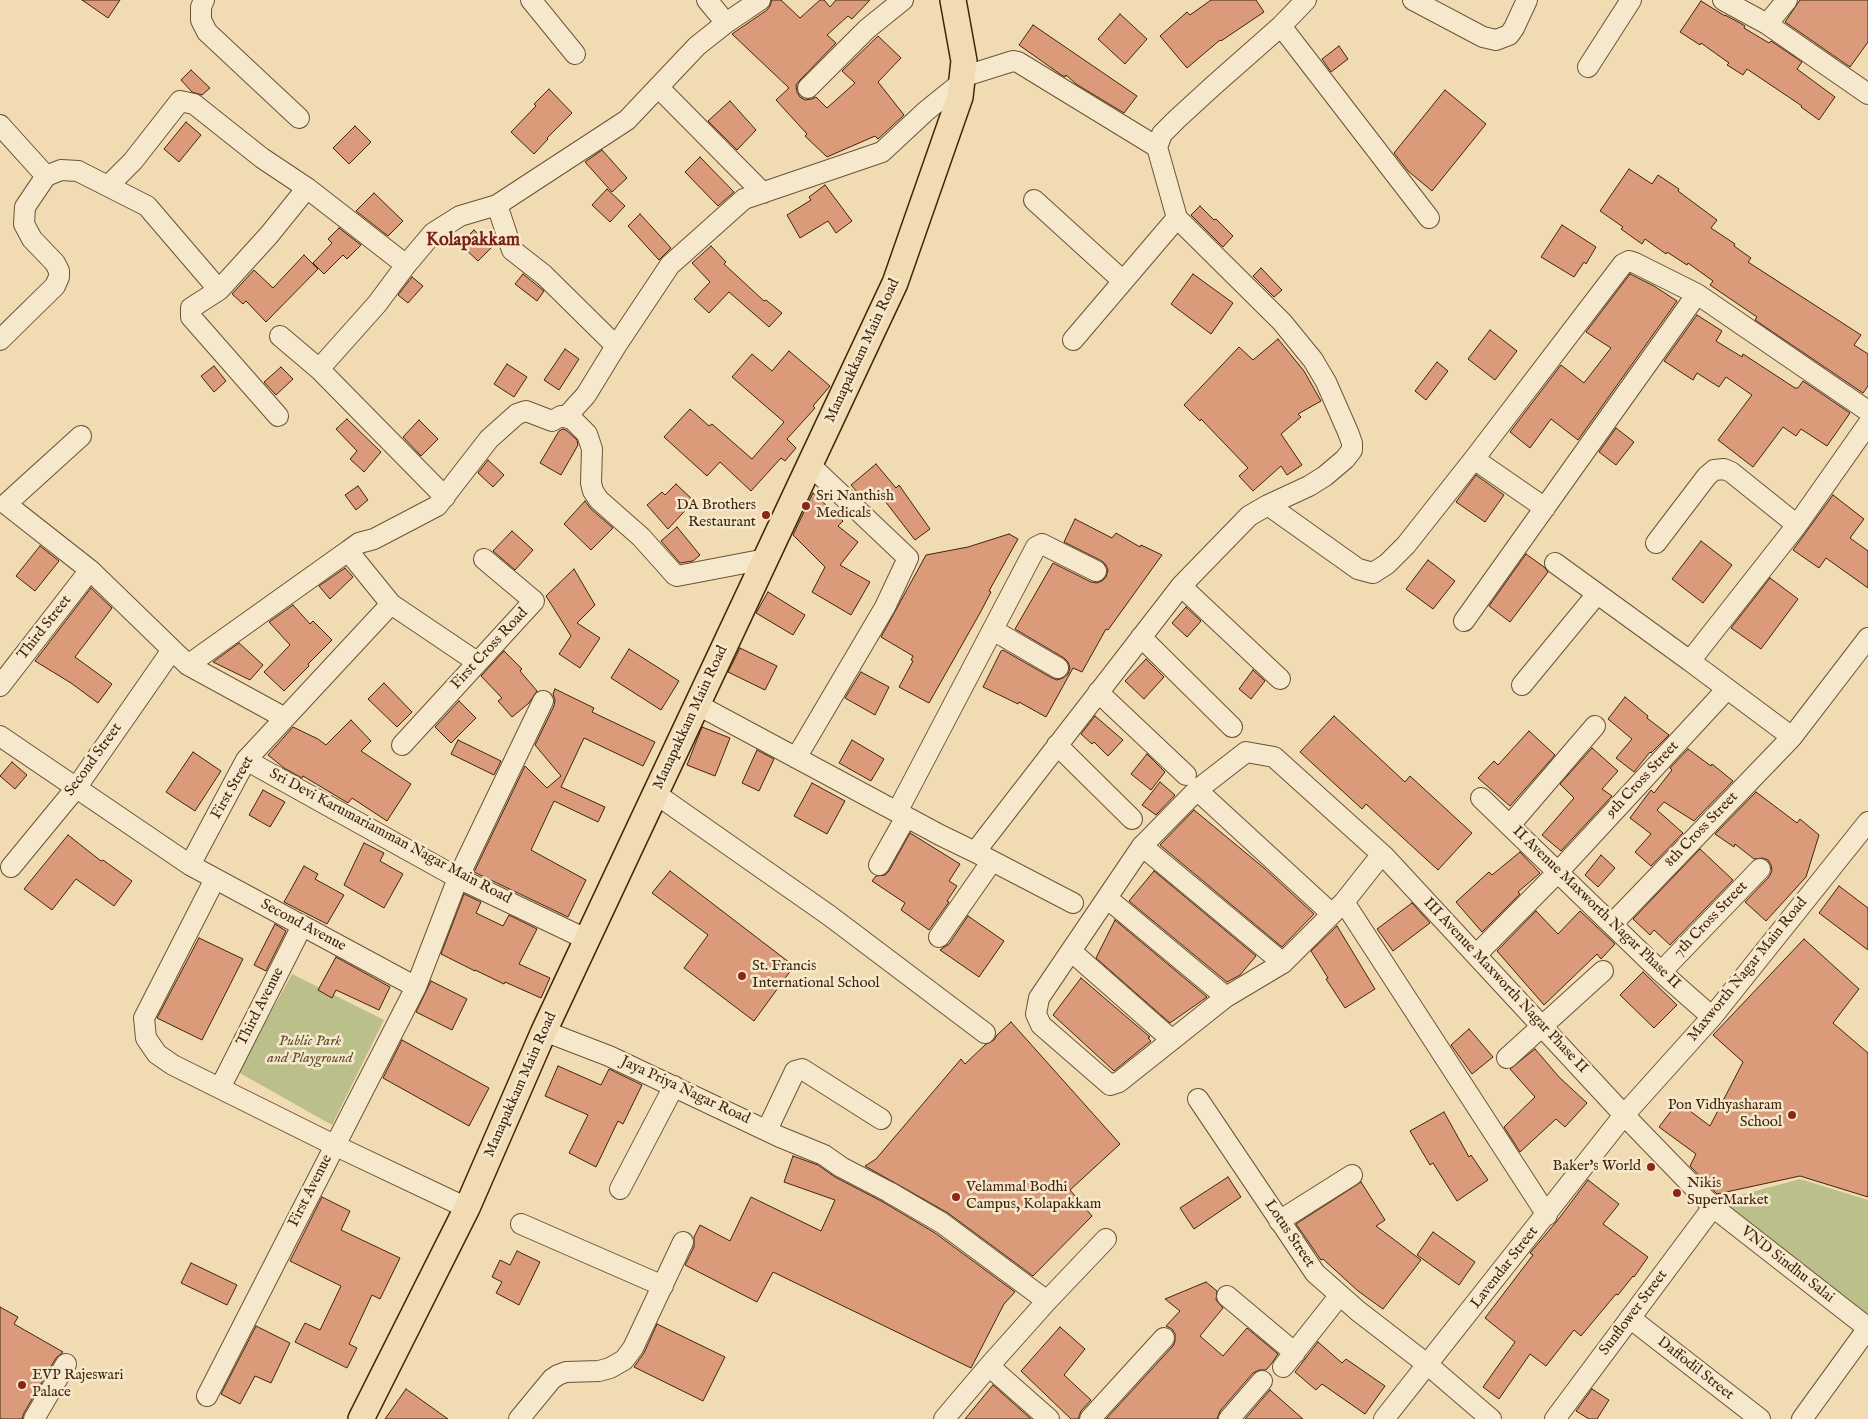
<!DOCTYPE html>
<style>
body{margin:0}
canvas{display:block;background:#f1dbb2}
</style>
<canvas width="1868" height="1419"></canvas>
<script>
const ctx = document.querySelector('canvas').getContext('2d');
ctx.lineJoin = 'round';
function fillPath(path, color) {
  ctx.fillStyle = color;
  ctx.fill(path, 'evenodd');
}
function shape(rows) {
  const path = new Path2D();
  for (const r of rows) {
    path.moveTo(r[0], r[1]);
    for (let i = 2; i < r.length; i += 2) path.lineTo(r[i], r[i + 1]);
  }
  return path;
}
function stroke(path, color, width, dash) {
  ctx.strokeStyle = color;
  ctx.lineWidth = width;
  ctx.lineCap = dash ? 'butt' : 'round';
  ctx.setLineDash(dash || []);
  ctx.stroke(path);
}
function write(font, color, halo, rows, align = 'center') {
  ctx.font = font + ' "IM FELL English",serif';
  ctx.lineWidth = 5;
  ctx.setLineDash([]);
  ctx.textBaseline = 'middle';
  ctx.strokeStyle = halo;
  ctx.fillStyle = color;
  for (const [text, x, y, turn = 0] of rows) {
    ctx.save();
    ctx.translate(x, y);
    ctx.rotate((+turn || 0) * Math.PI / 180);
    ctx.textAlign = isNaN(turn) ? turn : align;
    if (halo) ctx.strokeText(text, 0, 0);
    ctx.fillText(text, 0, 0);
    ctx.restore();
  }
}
const green = shape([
 [292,974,384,1020,332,1125,238,1072],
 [1800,1179,1868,1200,1868,1317,1718,1201]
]);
const building = shape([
 [82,0,120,0,108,18,82,0],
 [772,0,781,0,800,18,820,0,824,0,830,7,836,0,870,0,852,19,848,16,827,35,836,43,800,80,796,85,797,92,800,97,805,100,812,99,816,97,827,108,855,83,842,71,878,36,901,58,878,82,904,115,878,139,875,136,827,157,805,136,807,134,776,100,789,88,732,34,767,10,770,6,772,0],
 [1211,0,1256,0,1264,12,1221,41,1220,40,1187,68,1160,36,1187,12,1190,15,1211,0],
 [1800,0,1868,0,1868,42,1850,67,1785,22,1800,0],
 [1701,1,1725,16,1725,15,1740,23,1745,26,1744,28,1769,43,1771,41,1802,62,1797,69,1835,97,1819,120,1801,107,1802,106,1747,69,1743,75,1727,65,1729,63,1701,43,1700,45,1680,32,1701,1],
 [1120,14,1147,39,1125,64,1098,39,1120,14],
 [1033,25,1137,96,1124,113,1076,84,1066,75,1065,77,1060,74,1019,45,1033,25],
 [1339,46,1348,59,1331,72,1322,59,1339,46],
 [191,70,210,88,202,95,192,92,181,80,191,70],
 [549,89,572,113,547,138,548,139,534,154,511,132,536,106,534,104,549,89],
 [1445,90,1486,124,1432,191,1408,171,1394,153,1445,90],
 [730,101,756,130,737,150,708,121,730,101],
 [186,122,201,135,179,162,164,149,186,122],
 [355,126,371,142,349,164,333,148,355,126],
 [602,150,627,178,612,192,585,162,602,150],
 [700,157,734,192,718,206,685,172,700,157],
 [1629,169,1652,184,1658,175,1679,189,1678,191,1717,220,1711,228,1735,244,1734,246,1751,258,1748,262,1861,335,1854,345,1868,354,1868,386,1863,393,1755,320,1757,317,1710,285,1713,281,1688,263,1687,265,1667,252,1666,254,1645,239,1642,244,1621,229,1623,227,1600,211,1629,169],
 [825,185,852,221,836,233,828,221,800,238,787,215,811,200,809,197,825,185],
 [607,189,625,206,610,222,592,205,607,189],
 [374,193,403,221,388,236,356,211,374,193],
 [1200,206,1214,220,1216,219,1233,236,1223,247,1191,215,1200,206],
 [640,214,671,248,659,260,628,226,640,214],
 [1562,225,1596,247,1586,264,1584,262,1574,277,1541,257,1562,225],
 [339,228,361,245,347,259,343,255,324,274,313,263,332,243,328,239,339,228],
 [474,230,492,247,478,261,460,244,474,230],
 [711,246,726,262,724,264,764,301,766,300,782,313,769,327,729,292,709,313,694,299,710,282,692,263,711,246],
 [304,255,318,269,266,322,246,301,243,304,232,294,254,270,273,288,304,255],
 [1261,268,1282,290,1274,297,1253,276,1261,268],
 [523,274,544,291,537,301,515,284,523,274],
 [1193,274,1233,303,1211,334,1171,304,1193,274],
 [1630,274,1654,286,1677,301,1578,440,1551,419,1530,448,1510,432,1561,365,1584,383,1611,348,1586,332,1630,274],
 [412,277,423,286,408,303,398,295,412,277],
 [1697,315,1722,331,1716,341,1742,357,1743,354,1795,388,1798,388,1803,381,1850,413,1827,446,1801,429,1796,436,1783,427,1753,467,1718,440,1752,395,1726,377,1719,387,1697,373,1693,380,1664,361,1697,315],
 [1490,330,1517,351,1495,380,1468,359,1490,330],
 [1278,339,1304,371,1321,401,1298,414,1301,417,1281,434,1302,465,1287,475,1281,466,1253,491,1239,476,1248,468,1201,419,1200,421,1184,405,1239,347,1253,360,1278,339],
 [565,349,579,359,559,390,544,380,565,349],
 [789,351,830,386,813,406,815,408,787,439,796,448,785,461,781,458,751,491,720,462,707,476,664,437,690,409,709,426,712,424,752,459,784,422,732,377,752,354,772,371,789,351],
 [1437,362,1448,371,1426,400,1415,391,1437,362],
 [507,364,527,377,514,397,494,384,507,364],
 [214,366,226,381,214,392,201,376,214,366],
 [281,367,293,379,276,395,264,382,281,367],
 [347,419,381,452,364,472,350,459,357,451,336,429,347,419],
 [419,420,438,439,421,456,403,437,419,420],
 [1616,428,1634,442,1616,465,1599,452,1616,428],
 [563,429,566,430,577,440,578,445,561,475,540,463,559,431,563,429],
 [488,460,504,475,493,487,478,473,488,460],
 [876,464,896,488,899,485,930,529,915,540,878,492,866,502,851,485,876,464],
 [1476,475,1504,495,1485,522,1456,502,1476,475],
 [676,484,694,501,668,529,647,505,662,492,665,495,676,484],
 [358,486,368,500,356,510,345,495,358,486],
 [813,493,843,521,838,526,858,542,840,565,870,582,851,615,812,592,825,567,793,535,813,493],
 [1833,495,1864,519,1850,538,1868,551,1868,588,1826,558,1819,568,1793,550,1833,495],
 [585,501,591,509,613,528,591,550,564,524,585,501],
 [1075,519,1112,538,1116,533,1140,547,1141,545,1162,555,1108,630,1106,629,1082,672,1073,668,1046,717,1019,702,1018,704,983,687,1001,651,1003,650,1052,678,1057,680,1063,678,1068,674,1070,668,1068,662,1064,658,1015,629,1053,563,1091,582,1097,583,1102,581,1106,577,1108,570,1106,565,1102,561,1064,542,1075,519],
 [677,527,700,555,693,561,680,563,661,541,677,527],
 [512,531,533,550,515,570,493,551,512,531],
 [1009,534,1018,539,989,591,991,592,980,613,929,703,899,687,913,661,911,660,913,656,881,637,926,555,968,547,1009,534],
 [1701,541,1732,565,1703,603,1672,579,1701,541],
 [40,546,59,561,35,591,16,576,40,546],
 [1526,554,1544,567,1548,572,1510,622,1489,606,1526,554],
 [1428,560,1455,581,1433,609,1406,589,1428,560],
 [345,568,353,577,330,599,319,586,345,568],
 [574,569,595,605,577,623,600,638,580,668,559,654,571,636,546,596,574,569],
 [1770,578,1798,599,1761,649,1731,628,1770,578],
 [91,588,112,608,75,657,112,684,98,703,71,683,35,661,91,588],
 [768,592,805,615,793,635,756,613,768,592],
 [293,605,310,624,313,621,332,640,308,664,309,666,284,691,264,672,290,645,269,622,293,605],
 [1186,607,1201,621,1187,637,1172,623,1186,607],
 [239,643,263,665,250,680,213,662,239,643],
 [740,648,777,666,765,690,728,672,740,648],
 [629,649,679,681,661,710,611,678,629,649],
 [504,651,522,669,520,671,537,691,529,703,512,717,498,701,502,698,481,676,504,651],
 [1146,659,1164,677,1144,699,1125,681,1146,659],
 [1253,670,1265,681,1251,699,1239,689,1253,670],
 [861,672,889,687,875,715,845,698,861,672],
 [384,683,412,712,397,727,368,699,384,683],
 [555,689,594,708,592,712,655,742,643,766,584,738,561,787,605,807,598,822,554,801,531,850,586,880,568,917,474,872,525,766,547,788,561,776,535,745,554,706,555,700,553,694,555,689],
 [1625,697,1648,716,1647,718,1669,735,1651,753,1650,752,1634,772,1616,758,1632,739,1608,719,1625,697],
 [459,701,476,718,451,743,435,727,459,701],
 [1095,716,1123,740,1108,756,1094,742,1092,744,1081,734,1095,716],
 [1334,716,1405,782,1410,776,1472,833,1438,870,1366,804,1362,809,1300,752,1334,716],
 [351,720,371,741,361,751,411,784,387,821,352,798,348,803,303,776,302,778,284,768,268,755,293,727,318,739,326,745,351,720],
 [702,727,730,738,715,776,687,765,702,727],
 [1529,731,1555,755,1510,806,1478,778,1494,761,1498,765,1529,731],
 [458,740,501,761,494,775,451,754,458,740],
 [852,740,884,759,871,781,839,763,852,740],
 [1592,748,1618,771,1602,789,1612,796,1561,851,1542,835,1574,798,1560,784,1592,748],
 [1688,749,1711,766,1712,764,1733,781,1694,821,1664,802,1657,810,1683,833,1651,866,1635,852,1651,834,1630,818,1651,790,1654,793,1672,770,1670,768,1688,749],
 [757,750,774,759,759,791,742,783,757,750],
 [193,752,221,771,195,811,166,792,193,752],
 [1147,754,1165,772,1151,790,1131,774,1147,754],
 [12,762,27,775,15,789,0,776,12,762],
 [1160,782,1175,795,1156,815,1142,805,1160,782],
 [812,783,845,801,827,834,794,816,812,783],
 [263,790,285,802,270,827,249,815,263,790],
 [1756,792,1797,823,1800,819,1819,835,1806,877,1766,921,1745,902,1769,877,1772,871,1771,865,1768,860,1763,858,1754,859,1735,844,1734,847,1715,834,1756,792],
 [1194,810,1264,868,1314,914,1282,947,1160,845,1194,810],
 [910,833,960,864,949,881,957,886,947,901,949,902,929,930,901,910,905,903,872,881,876,876,885,875,889,871,910,833],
 [68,835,101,861,103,860,132,881,114,906,76,879,52,910,24,889,68,835],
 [364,843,384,853,380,861,403,874,384,908,344,885,364,843],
 [1700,849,1733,880,1670,945,1654,930,1650,935,1633,919,1700,849],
 [1520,852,1540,873,1518,892,1520,894,1482,932,1456,902,1489,872,1492,875,1520,852],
 [1601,855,1615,868,1598,887,1585,875,1601,855],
 [304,866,318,874,315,879,344,895,327,924,284,902,304,866],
 [670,871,794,966,754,1021,684,968,708,935,652,893,670,871],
 [1154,871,1256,956,1240,975,1227,982,1129,901,1154,871],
 [1839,886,1868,908,1868,950,1819,913,1839,886],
 [464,894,481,902,476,913,503,926,509,915,537,929,519,964,550,978,541,998,505,982,504,984,475,970,475,971,441,954,464,894],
 [1412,903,1430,923,1393,951,1377,929,1412,903],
 [1536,911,1558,934,1580,911,1615,944,1601,959,1597,954,1544,1005,1497,951,1536,911],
 [968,916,1004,941,979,977,940,950,949,944,968,916],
 [1115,920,1207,997,1170,1023,1096,958,1115,920],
 [275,924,286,931,266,971,254,965,275,924],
 [1337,926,1375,989,1345,1008,1326,979,1328,978,1311,951,1337,926],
 [199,938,243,959,202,1040,157,1018,199,938],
 [1804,939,1859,989,1833,1023,1868,1053,1868,1197,1800,1176,1717,1194,1690,1166,1696,1154,1659,1127,1678,1102,1710,1126,1743,1062,1713,1035,1804,939],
 [336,957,390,987,379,1010,336,990,332,998,318,990,336,957],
 [1643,972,1677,1005,1654,1028,1620,995,1643,972],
 [1081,978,1150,1037,1148,1038,1151,1041,1114,1071,1053,1015,1081,978],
 [431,981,467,999,452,1030,416,1012,431,981],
 [1011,1022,1120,1144,1070,1190,1092,1216,1033,1276,948,1213,865,1166,876,1159,961,1059,965,1064,986,1044,994,1040,997,1035,1011,1022],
 [1469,1029,1493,1057,1472,1074,1451,1045,1469,1029],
 [402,1040,489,1088,469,1126,383,1078,402,1040],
 [1535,1049,1559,1077,1587,1103,1565,1127,1556,1119,1520,1152,1504,1127,1535,1097,1510,1069,1535,1049],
 [558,1066,601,1085,609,1069,642,1085,623,1124,618,1121,596,1167,569,1153,588,1115,545,1096,558,1066],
 [1444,1112,1469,1157,1471,1155,1488,1180,1457,1201,1433,1163,1430,1165,1410,1131,1444,1112],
 [793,1156,818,1165,835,1177,883,1202,935,1233,1015,1292,1004,1304,971,1368,773,1272,757,1302,685,1265,694,1247,694,1237,700,1225,730,1241,751,1197,821,1231,835,1200,784,1182,793,1156],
 [1228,1177,1241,1197,1194,1229,1180,1208,1228,1177],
 [1588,1180,1619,1204,1603,1224,1648,1257,1634,1277,1633,1276,1618,1295,1616,1294,1581,1336,1574,1330,1546,1366,1530,1354,1499,1399,1483,1387,1515,1342,1485,1318,1533,1255,1530,1253,1557,1221,1588,1180],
 [1361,1182,1385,1220,1376,1226,1421,1260,1383,1309,1358,1291,1323,1259,1321,1260,1296,1224,1361,1182],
 [322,1197,350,1211,341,1230,400,1258,380,1299,372,1295,349,1344,357,1348,347,1368,295,1342,305,1323,320,1330,341,1286,290,1261,322,1197],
 [1433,1232,1475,1262,1459,1285,1417,1255,1433,1232],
 [517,1251,540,1262,519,1305,496,1293,502,1282,492,1277,500,1260,510,1265,517,1251],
 [191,1263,237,1285,227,1305,181,1283,191,1263],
 [1206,1282,1217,1291,1216,1300,1223,1308,1200,1336,1223,1356,1247,1328,1278,1354,1272,1363,1266,1370,1259,1370,1253,1373,1220,1411,1217,1419,1106,1419,1173,1346,1175,1341,1175,1334,1172,1329,1166,1326,1180,1311,1165,1299,1206,1282],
 [0,1307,18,1317,14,1324,63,1352,56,1358,24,1413,22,1419,0,1419,0,1307],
 [657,1324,725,1357,703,1401,634,1367,644,1353,657,1324],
 [256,1326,290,1343,271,1383,255,1376,240,1404,221,1394,256,1326],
 [1060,1327,1085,1349,1064,1375,1091,1400,1081,1411,1078,1419,1071,1419,1021,1371,1060,1327],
 [1318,1342,1342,1363,1346,1359,1385,1386,1365,1414,1322,1384,1316,1390,1295,1372,1318,1342],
 [993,1385,1031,1419,965,1419,993,1385],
 [406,1389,448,1419,385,1419,406,1389],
 [1592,1389,1609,1400,1597,1419,1589,1419,1576,1411,1592,1389],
 [1270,1390,1303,1419,1245,1419,1270,1390]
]);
const minor = shape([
 [204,0,201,7,201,20,207,32,299,118],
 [531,0,575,54],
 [707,0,726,23],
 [760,0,726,23,697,46,627,120,497,205,512,250,544,275,616,346,670,265,744,199,882,152,926,111,962,82],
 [1413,0,1483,37,1496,40,1509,35,1514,28,1527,0],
 [1723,0,1767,24],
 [1787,0,1767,24,1868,94],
 [1281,26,1429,218],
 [1588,67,1631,0],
 [962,77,1013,61,1018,62,1157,147],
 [658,87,763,193],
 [808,88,867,29,903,0],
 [0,125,46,176],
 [307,188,406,265],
 [1034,200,1123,281],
 [219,290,191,308,191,317,278,416],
 [280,336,319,369,377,304,406,265,433,233,460,216,497,205],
 [0,340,55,286,59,277,59,271,55,263,32,239,24,224,25,207,46,176,61,170,78,171,147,206,219,290,269,235,307,188,262,158,194,104,180,101,133,161,108,186],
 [1073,340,1177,218,1157,147,1162,134,1177,119,1213,86,1281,26,1306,0],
 [319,369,445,497],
 [566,417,586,395,616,346],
 [1868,424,1797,525,1690,661,1792,737,1868,638],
 [81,436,6,504,90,570,188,665,285,718],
 [1474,459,1545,508],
 [1268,505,1358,569,1373,573,1387,564,1406,545,1474,459,1623,264,1629,261,1635,263,1697,294],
 [1656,543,1707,476,1714,470,1724,469,1731,472,1797,525],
 [348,551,359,543,374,539,437,506,489,439,517,414,526,411,552,421,561,416,572,419,587,434,592,449,591,483,593,491,599,500,641,537,675,575,677,576,766,559],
 [1555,563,1690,661],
 [1181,586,1280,679],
 [1464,621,1697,294,1868,411],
 [993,630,1058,668],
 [1141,637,1232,727],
 [188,665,348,551,391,604],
 [1522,685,1597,594],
 [0,686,90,570],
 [1098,692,1186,775],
 [698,705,940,835,975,852,1181,586,1249,516,1268,505,1309,486,1325,476,1345,459,1352,450,1352,443,1348,432,1326,382,1313,360,1282,322,1177,218],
 [0,736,190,865,416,987],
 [402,745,534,601,484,559],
 [1057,745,1132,819],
 [796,758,885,607,908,558,810,465],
 [246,760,458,878,588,940],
 [1197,790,1332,914],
 [656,794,830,916,985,1033],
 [1481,798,1661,972,1712,1017],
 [897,812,1036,547,1042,544,1096,571],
 [1510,825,1595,726],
 [1142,846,1283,963],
 [975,852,1073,903],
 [190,865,246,760,391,604,477,662],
 [879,865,906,817],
 [11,867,76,788,172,650],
 [215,879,144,1018,146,1038,157,1054,173,1065,334,1145,467,1208],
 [1108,899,1226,997],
 [1344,902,1382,854],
 [1613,923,1792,737],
 [939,937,992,861],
 [1072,952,1172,1040],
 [1476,955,1558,872,1727,689],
 [1661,972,1760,869],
 [544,1031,609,1056,780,1137,824,1155,841,1167,889,1192,942,1223,1047,1301],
 [1507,1058,1603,971],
 [220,1088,302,926],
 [1198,1099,1315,1273,1358,1311,1428,1365,1491,1419],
 [767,1130,795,1071,802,1069,881,1119],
 [620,1189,674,1086],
 [1547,1215,1344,902,1283,963,1226,997,1119,1082,1110,1085,1041,1025,1036,1014,1039,998,1142,846,1150,838,1197,790,1246,752,1274,757,1385,857,1624,1115,1713,1207,1868,1328,1802,1419],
 [1279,1221,1352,1175],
 [521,1224,663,1286],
 [1227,1296,1295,1353],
 [1630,1318,1760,1419],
 [989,1366,1047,1301,1106,1239],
 [1283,1367,1340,1295],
 [207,1396,416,987,458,878,543,701],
 [34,1419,66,1364],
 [519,1419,552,1379,558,1375,566,1372,599,1371,610,1368,624,1360,633,1348,683,1242],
 [944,1419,989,1366,1049,1419],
 [1090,1419,1164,1338],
 [1229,1419,1262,1381],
 [1384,1419,1624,1115,1712,1017,1868,822],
 [1555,1419,1713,1207]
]);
const major = shape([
 [361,1419,467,1208,544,1031,895,283,960,97,964,61,953,0]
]);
const markers = [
 [806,506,5,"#8f2418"],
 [766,515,5,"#8f2418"],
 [742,976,5,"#8f2418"],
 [1792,1115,5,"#8f2418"],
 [1651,1167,5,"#8f2418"],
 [1677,1193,5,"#8f2418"],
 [956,1197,5,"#8f2418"],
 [22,1385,5,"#8f2418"]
];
const streetNames = [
 ["Manapakkam Main Road",863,351,-65],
 ["Third Street",45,628,-52],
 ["First Cross Road",490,649,-47],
 ["Manapakkam Main Road",691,718,-65],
 ["Second Street",94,760,-54],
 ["9th Cross Street",1643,780,-47],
 ["First Street",233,788,-60],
 ["8th Cross Street",1702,830,-46],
 ["Sri Devi Karumariamman Nagar Main Road",390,837,28],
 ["II Avenue Maxworth Nagar Phase II",1596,908,44],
 ["7th Cross Street",1711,920,-46],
 ["Second Avenue",303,926,28],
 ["Maxworth Nagar Main Road",1748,970,-51],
 ["III Avenue Maxworth Nagar Phase II",1505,986,47],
 ["Third Avenue",261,1007,-63],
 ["Manapakkam Main Road",521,1085,-66],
 ["Jaya Priya Nagar Road",685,1091,25],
 ["First Avenue",311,1191,-63],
 ["Lotus Street",1289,1234,56],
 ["VND Sindhu Salai",1787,1265,38],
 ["Lavendar Street",1505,1268,-52],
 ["Sunflower Street",1634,1313,-53],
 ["Daffodil Street",1695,1369,38]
];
const poiNames = [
 ["Sri Nanthish",816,497],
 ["Medicals",816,514],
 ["DA Brothers",756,506,"right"],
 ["Restaurant",756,523,"right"],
 ["St. Francis",752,967],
 ["International School",752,984],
 ["Pon Vidhyasharam",1782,1106,"right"],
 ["School",1782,1123,"right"],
 ["Baker's World",1641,1167,"right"],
 ["Nikis",1687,1184],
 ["SuperMarket",1687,1201],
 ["Velammal Bodhi",966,1188],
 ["Campus, Kolapakkam",966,1205],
 ["EVP Rajeswari",32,1376],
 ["Palace",32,1393]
];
const parkNames = [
 ["Public Park",310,1042],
 ["and Playground",310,1059]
];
const quarterNames = [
 ["Kolapakkam",473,241]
];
fillPath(green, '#bbc08b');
fillPath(building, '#db9a7a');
stroke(building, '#41260b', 1);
stroke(minor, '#6d5335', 22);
stroke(major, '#41260b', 28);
stroke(minor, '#f6e8cd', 20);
stroke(major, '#f1dbb2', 25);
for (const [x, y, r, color] of markers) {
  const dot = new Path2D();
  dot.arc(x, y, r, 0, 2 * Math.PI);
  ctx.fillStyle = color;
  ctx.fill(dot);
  stroke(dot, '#f6e8cd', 2);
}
write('15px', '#41260b', '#f6e8cd', streetNames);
write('15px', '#41260b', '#f6e8cd', poiNames, 'left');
write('italic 15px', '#604c2b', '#f6e8cd', parkNames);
write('bold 18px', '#7a1f14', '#f6e8cd', quarterNames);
</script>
